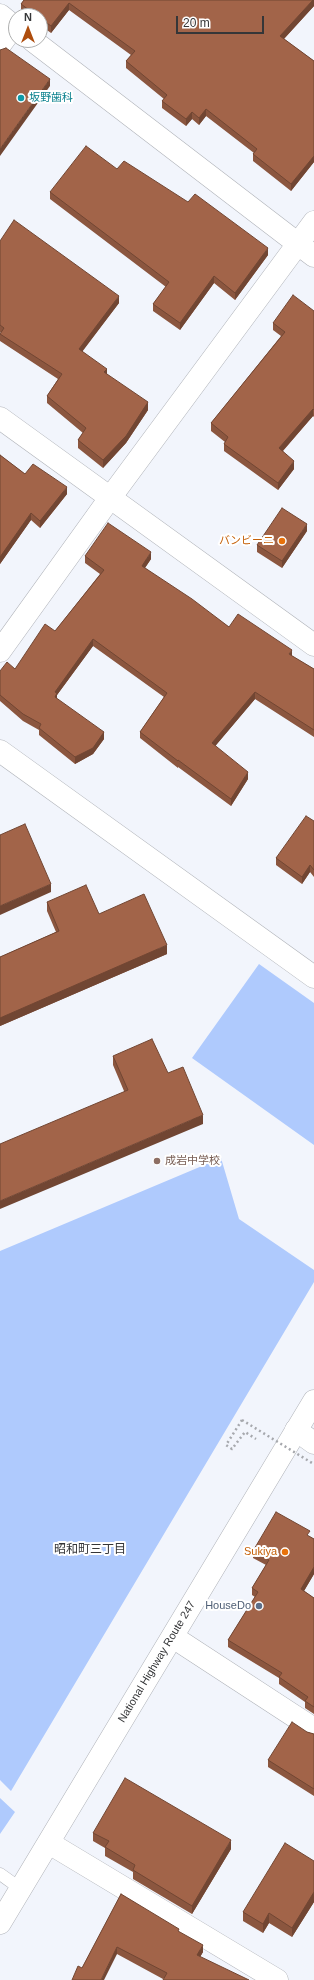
<!DOCTYPE html>
<meta charset="utf-8">
<style>
body{margin:0}
#map{position:relative;width:314px;height:1980px;overflow:hidden;background:#f2f5fc;font-family:Helvetica,sans-serif}
canvas{display:block}
.north{position:absolute;left:8px;top:8px;width:40px;height:40px;box-sizing:border-box;background:#fff;border:1px solid #aeafaf;border-radius:50%;rotate:0deg;font-size:11px;font-weight:700;line-height:16px;text-align:center;color:#353638}
.north::after{content:'';display:block;margin:auto;width:14px;height:18px;background:#ae4d0d;clip-path:polygon(50% 0,100% 100%,50% 72%,0 100%)}
.scale{position:absolute;left:176px;top:16px;width:88px;height:18px;box-sizing:border-box;border:2px solid #353638;border-top:0;padding-left:5px;font-size:12px;line-height:14px;white-space:nowrap;color:#353638;-webkit-text-stroke:3px #fff;paint-order:stroke}
</style>
<div id="map">
<canvas width="314" height="1980"></canvas>
<div class="north">N</div>
<div class="scale">20 m</div>
</div>
<script>
const ctx = document.querySelector('canvas').getContext('2d');
ctx.lineJoin = 'round';
function fillPath(path, color) {
  ctx.fillStyle = color;
  ctx.fill(path, 'evenodd');
}
function shape(rows) {
  const path = new Path2D();
  for (const r of rows) {
    path.moveTo(r[0], r[1]);
    for (let i = 2; i < r.length; i += 2) path.lineTo(r[i], r[i + 1]);
  }
  return path;
}
function stroke(path, color, width, dash) {
  ctx.strokeStyle = color;
  ctx.lineWidth = width;
  ctx.lineCap = dash ? 'butt' : 'round';
  ctx.setLineDash(dash || []);
  ctx.stroke(path);
}
function write(font, color, halo, rows, align = 'center') {
  ctx.font = font + ' Helvetica,"Noto Sans JP",sans-serif';
  ctx.lineWidth = 4;
  ctx.setLineDash([]);
  ctx.textBaseline = 'middle';
  ctx.strokeStyle = halo;
  ctx.fillStyle = color;
  for (const [text, x, y, turn = 0] of rows) {
    ctx.save();
    ctx.translate(x, y);
    ctx.rotate((+turn || 0) * Math.PI / 180);
    ctx.textAlign = isNaN(turn) ? turn : align;
    if (halo) ctx.strokeText(text, 0, 0);
    ctx.fillText(text, 0, 0);
    ctx.restore();
  }
}
const green = shape([
 [259,964,314,1003,314,1145,192,1058],
 [221,1158,239,1219,314,1270,314,1282,11,1791,0,1780,0,1251],
 [0,1798,15,1812,0,1834]
]);
const path = shape([
 [242,1420,226,1445,232,1449,245,1432,256,1439]
]);
const service = shape([
 [0,1874,21,1889]
]);
const minor = shape([
 [0,15,16,28],
 [32,40,314,256],
 [0,45,14,26],
 [0,651,110,498,314,222],
 [0,751,314,977],
 [296,1430,314,1443],
 [173,1637,314,1729],
 [49,1843,277,1980]
]);
const tertiary = shape([
 [0,418,314,645]
]);
const trunk = shape([
 [0,1923,314,1401]
]);
const pathBridge = shape([
 [242,1420,312,1463]
]);
const wall = shape([
 [24,0,314,0,314,6,284,39,314,61,314,162,291,191,253,161,253,154,254,153,206,116,199,125,192,119,186,126,162,108,162,101,164,99,126,68,126,61,131,55,69,10,51,33,40,25,40,16,28,16,21,11,21,4],
 [117,169,268,255,235,300,214,283,180,330,153,311,153,304,166,287,50,199,50,192],
 [0,241,119,303,82,351,107,374,148,410,126,443,103,468,78,448,78,440,83,433,47,403,47,396,58,379,0,341,0,334,1,333,0,332],
 [314,311,314,417,313,416,283,451,294,469,278,490,224,451,224,444,225,442,211,431,211,423,281,336,273,330,273,323],
 [0,455,25,474,67,494,40,528,31,520,0,564],
 [307,531,282,568,257,552,257,545],
 [85,556,151,559,145,568,229,627,292,656,314,669,314,737,255,699,215,746,248,779,231,806,178,767,178,768,140,738,140,732,164,697,93,646,57,695,57,699,104,739,93,754,75,764,39,735,39,730,23,721,0,701,0,671,15,669,55,631,100,574,85,563],
 [314,821,314,877,310,872,302,884,276,865,276,858],
 [47,902,99,914,167,954,0,1026,0,957,56,932,47,911],
 [113,1056,168,1073,203,1124,124,1091,113,1065],
 [310,1537,314,1539,314,1574,304,1591,314,1598,314,1714,305,1708,305,1702,279,1684,279,1678,228,1647,228,1640,255,1597,252,1595,252,1588,266,1565,253,1558,253,1551],
 [307,1732,314,1734,314,1796,268,1767,268,1760],
 [93,1833,231,1849,192,1914,133,1879,133,1872,105,1856,105,1848,93,1841],
 [314,1861,314,1902,292,1937,269,1923,263,1933,243,1921,243,1912],
 [121,1894,179,1932,203,1952,200,1957,163,1979,117,1954,82,1968]
]);
const shadedWall = shape([
 [313,0,314,0,314,6,280,43,280,36],
 [69,3,69,10,51,33,51,26],
 [50,79,50,86,0,156,0,149],
 [206,109,206,116,199,125,199,118],
 [192,112,192,119,186,126,186,119],
 [314,156,314,162,291,191,291,184],
 [268,248,268,255,235,300,235,293],
 [214,276,214,283,180,330,180,323],
 [119,296,119,303,79,356,79,349],
 [107,369,107,376,104,372],
 [148,402,148,410,126,443,103,468,103,460],
 [313,409,313,416,279,455,279,448],
 [294,461,294,469,278,490,278,483],
 [67,487,67,494,40,528,40,521],
 [31,513,31,520,0,564,0,557],
 [307,524,307,531,282,568,282,561],
 [151,552,151,559,142,572,142,566],
 [93,639,93,646,57,695,57,700,55,697,55,692],
 [292,650,292,657,289,654],
 [255,692,255,699,212,750,212,743],
 [104,732,104,739,93,754,75,764,75,757],
 [248,772,248,779,231,806,231,799],
 [310,865,310,872,302,884,302,877],
 [51,884,51,892,0,915,0,906],
 [167,945,167,954,0,1026,0,1018],
 [203,1115,203,1124,0,1209,0,1201],
 [314,1567,314,1574,301,1596,301,1589],
 [231,1840,231,1849,192,1914,192,1906],
 [314,1892,314,1902,292,1937,292,1928],
 [269,1913,269,1923,263,1933,263,1924],
 [203,1945,203,1952,197,1962,197,1955],
 [117,1947,117,1954,104,1980,101,1980]
]);
const building = shape([
 [24,0,313,0,280,36,314,61,314,156,291,184,253,154,257,149,206,109,199,118,192,112,186,119,162,101,167,95,126,61,135,51,69,3,51,26,40,18,40,16,37,16,21,4,24,0],
 [6,48,50,79,0,149,0,50,6,48],
 [86,146,117,169,124,161,188,202,195,194,268,248,235,293,214,276,180,323,153,304,169,282,50,192,86,146],
 [14,220,119,296,79,349,107,369,104,372,148,402,126,436,103,460,78,440,86,428,47,396,62,374,0,334,4,328,0,325,0,241,14,220],
 [293,295,314,311,314,410,313,409,279,448,294,461,278,483,224,444,228,437,211,423,285,332,273,323,293,295],
 [0,455,25,474,33,464,67,487,40,521,31,513,0,557,0,455],
 [282,508,307,524,282,561,257,545,282,508],
 [108,523,151,552,142,566,192,599,229,627,238,614,292,650,289,654,314,669,314,730,255,692,212,743,248,772,231,799,178,760,178,761,140,732,167,693,93,639,55,692,57,693,55,697,104,732,93,748,75,757,39,728,41,724,23,714,0,695,0,671,7,662,15,669,45,624,55,631,104,570,85,556,108,523],
 [306,816,314,821,314,870,310,865,302,877,276,858,306,816],
 [25,824,51,884,0,906,0,835,25,824],
 [86,885,99,914,144,894,167,945,0,1018,0,957,59,931,47,902,86,885],
 [152,1039,168,1073,183,1067,203,1115,0,1201,0,1144,128,1090,113,1056,152,1039],
 [276,1512,310,1531,307,1535,314,1539,314,1567,301,1589,314,1598,314,1707,305,1701,308,1697,279,1677,282,1673,228,1640,258,1592,252,1588,269,1560,253,1551,276,1512],
 [292,1722,307,1732,314,1734,314,1789,268,1760,292,1722],
 [125,1778,231,1840,192,1906,133,1870,135,1865,105,1847,109,1841,93,1833,125,1778],
 [285,1843,314,1861,314,1892,292,1928,269,1913,263,1924,243,1912,285,1843],
 [121,1894,179,1929,178,1931,203,1945,197,1955,249,1980,163,1980,167,1973,117,1947,101,1980,72,1980,78,1966,82,1968,121,1894]
]);
const markers = [
 [21,98,4,"#0f9aa8"],
 [282,541,4,"#e8710a"],
 [157,1161,4,"#8d6e63"],
 [285,1552,4,"#e8710a"],
 [259,1606,4,"#5c6f8a"]
];
const cultureNames = [
 ["坂野歯科",29,98]
];
const foodNames = [
 ["バンビーニ",274,541],
 ["Sukiya",277,1552]
];
const educationNames = [
 ["成岩中学校",165,1161]
];
const serviceNames = [
 ["HouseDo",251,1606]
];
const streetNames = [
 ["National Highway Route 247",157,1662,-59]
];
const neighbourhoodNames = [
 ["昭和町三丁目",90,1550]
];
fillPath(green, '#afcafd');
stroke(service, '#afb2b8', 13);
stroke(minor, '#afb2b8', 23);
stroke(tertiary, '#afb2b8', 23);
stroke(trunk, '#afb2b8', 23);
stroke(path, '#a6a8ad', 2.5, [2, 3]);
stroke(service, '#fff', 12);
stroke(minor, '#fff', 22);
stroke(tertiary, '#fff', 22);
stroke(trunk, '#fff', 22);
stroke(pathBridge, '#a6a8ad', 2.5, [2, 3]);
fillPath(wall, '#8b563f');
fillPath(shadedWall, '#714633');
fillPath(building, '#a26449');
stroke(building, '#714633', 1);
for (const [x, y, r, color] of markers) {
  const dot = new Path2D();
  dot.arc(x, y, r, 0, 2 * Math.PI);
  ctx.fillStyle = color;
  ctx.fill(dot);
  stroke(dot, '#fff', 1.5);
}
write('11px', '#0d838f', '#fff', cultureNames, 'left');
write('11px', '#c56008', '#fff', foodNames, 'right');
write('11px', '#785e54', '#fff', educationNames, 'left');
write('11px', '#4e5e75', '#fff', serviceNames, 'right');
write('11px', '#353638', '#fff', streetNames);
write('12px', '#353638', '#fff', neighbourhoodNames);
</script>
